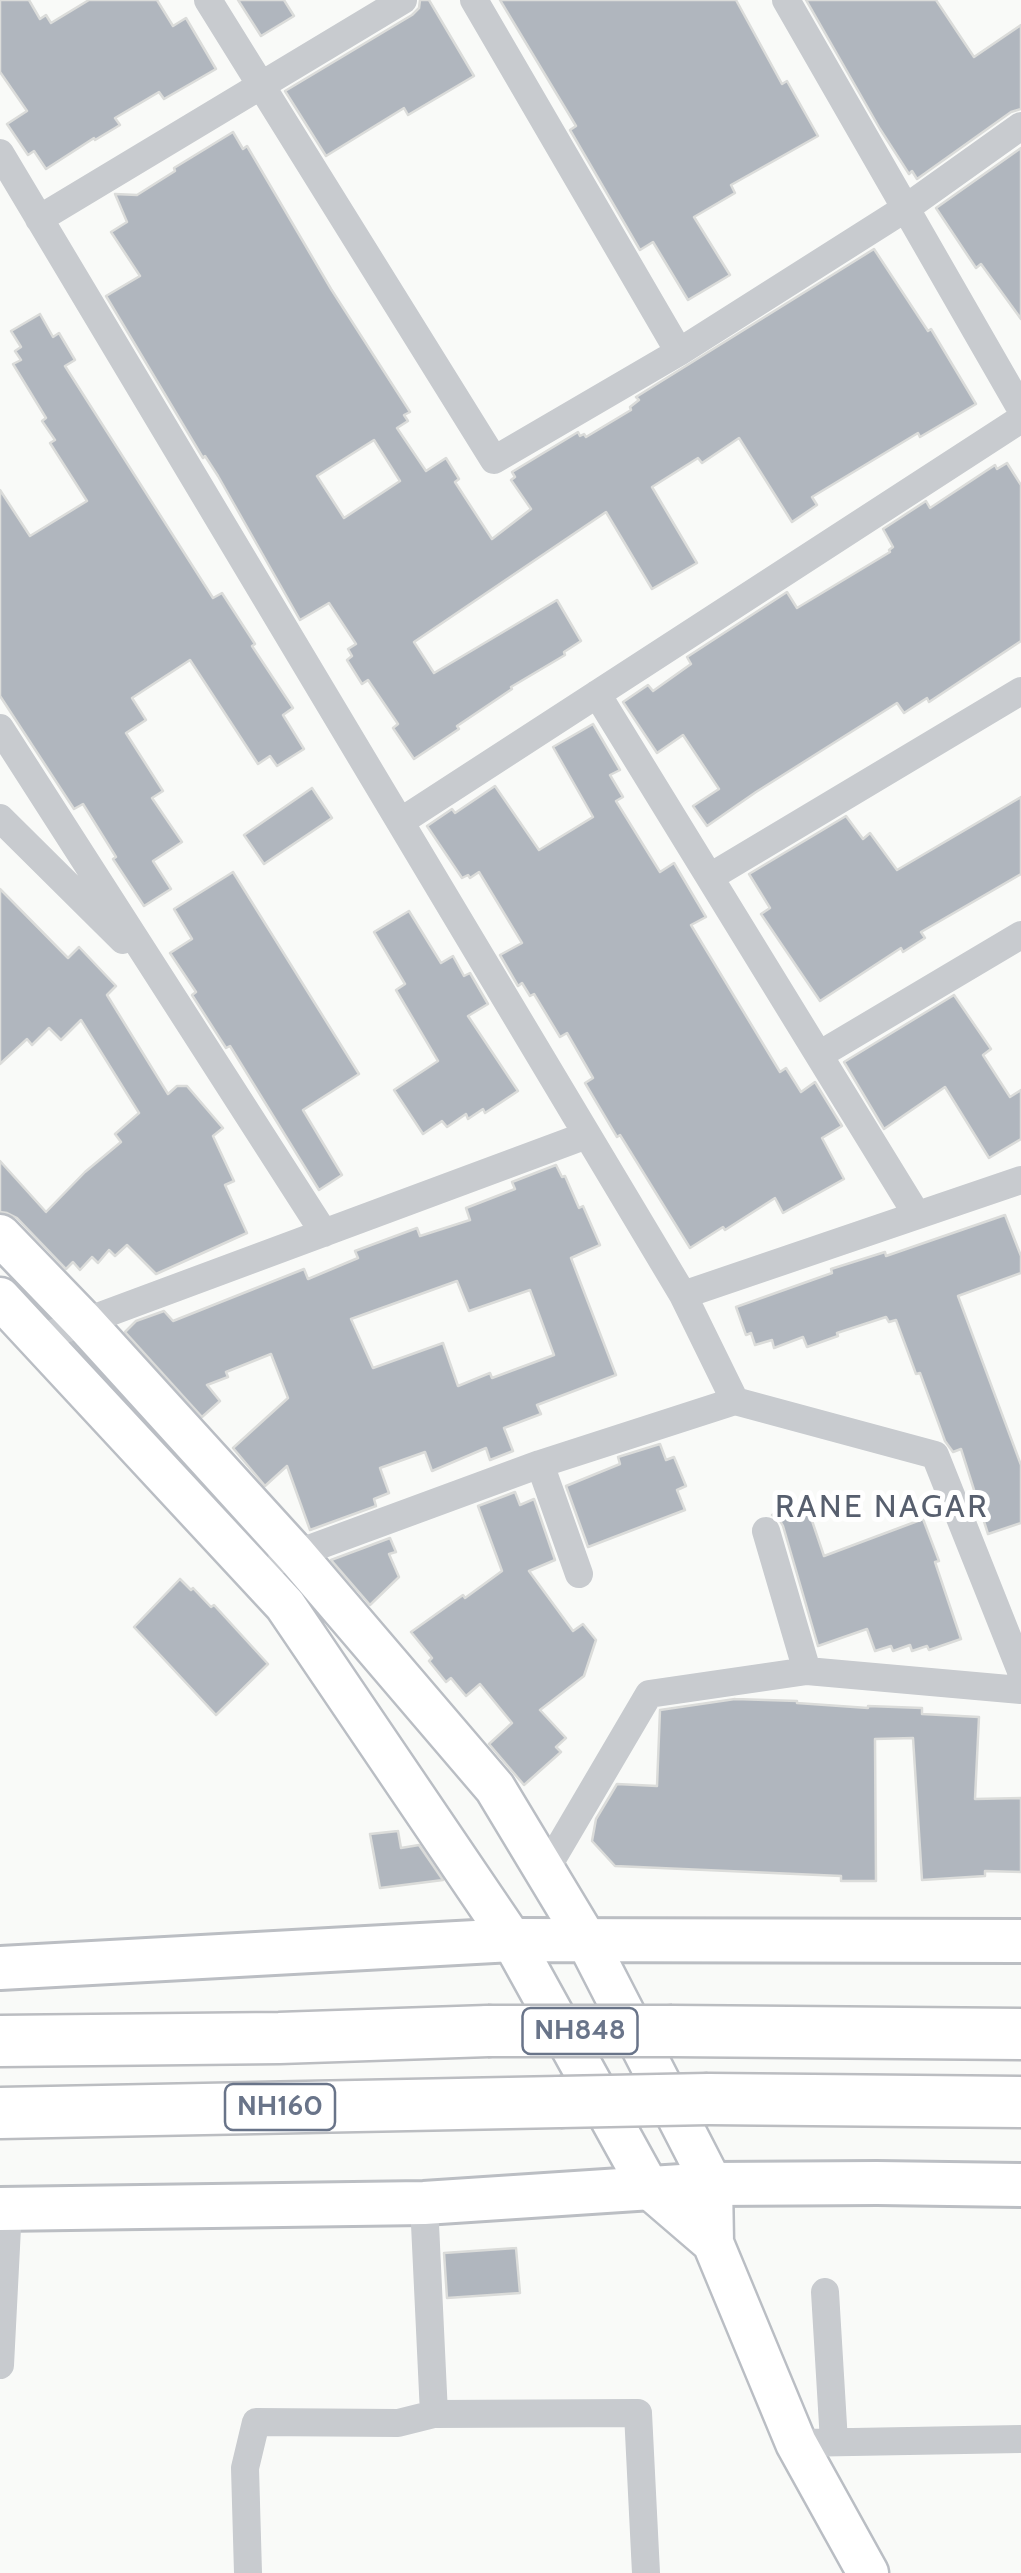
<!DOCTYPE html>
<style>
body{margin:0}
canvas{display:block;background:#f9faf8}
</style>
<canvas width="1021" height="2573"></canvas>
<script>
const ctx = document.querySelector('canvas').getContext('2d');
ctx.lineJoin = 'round';
function fillPath(path, color) {
  ctx.fillStyle = color;
  ctx.fill(path, 'evenodd');
}
function shape(rows) {
  const path = new Path2D();
  for (const r of rows) {
    path.moveTo(r[0], r[1]);
    for (let i = 2; i < r.length; i += 2) path.lineTo(r[i], r[i + 1]);
  }
  return path;
}
function stroke(path, color, width, dash) {
  ctx.strokeStyle = color;
  ctx.lineWidth = width;
  ctx.lineCap = dash ? 'butt' : 'round';
  ctx.setLineDash(dash || []);
  ctx.stroke(path);
}
function write(font, color, halo, rows, align = 'center') {
  ctx.font = font + ' Cabin,sans-serif';
  ctx.lineWidth = 10;
  ctx.setLineDash([]);
  ctx.textBaseline = 'middle';
  ctx.strokeStyle = halo;
  ctx.fillStyle = color;
  for (const [text, x, y, turn = 0] of rows) {
    ctx.save();
    ctx.translate(x, y);
    ctx.rotate((+turn || 0) * Math.PI / 180);
    ctx.textAlign = isNaN(turn) ? turn : align;
    if (halo) ctx.strokeText(text, 0, 0);
    ctx.fillText(text, 0, 0);
    ctx.restore();
  }
}
const building = shape([
 [0,0,29,0,40,19,46,15,51,23,89,0,157,0,173,26,186,18,216,69,164,99,159,92,115,118,120,125,95,140,94,138,46,169,34,151,28,155,7,124,27,111,0,72,0,0],
 [238,0,284,0,294,16,261,36,238,0],
 [420,0,429,0,474,76,408,115,404,108,326,156,285,91,412,15,419,8,420,0],
 [500,0,736,0,782,84,787,81,818,136,731,185,735,193,694,217,730,275,688,300,653,242,640,250,570,130,576,126,500,0],
 [806,0,936,0,974,57,1021,25,1021,109,1011,112,917,179,912,171,909,174,880,129,806,0],
 [233,132,243,149,247,146,331,289,410,412,404,415,408,421,397,428,426,471,446,458,459,479,455,482,492,539,531,509,511,480,515,477,512,472,578,432,580,436,584,434,586,437,631,410,630,407,639,400,636,397,874,249,928,331,931,329,976,404,920,437,918,433,812,497,817,505,792,522,739,438,702,463,698,458,652,487,697,563,652,589,606,512,414,642,434,673,557,600,581,641,564,652,565,655,511,687,512,689,457,726,459,729,414,759,393,728,398,724,368,680,362,684,347,660,352,656,348,649,356,644,329,603,300,620,218,476,205,456,203,458,106,296,140,276,111,232,127,222,115,194,137,195,175,171,174,168,233,132],
 [374,440,400,481,344,518,317,476,374,440],
 [1021,148,1021,319,981,264,976,268,936,208,1021,148],
 [40,314,53,337,59,333,75,360,65,366,213,598,222,593,255,644,252,646,293,708,283,715,304,749,277,766,270,756,258,764,190,660,132,698,146,720,126,733,163,791,152,798,182,842,153,861,171,889,144,906,113,859,116,857,83,804,74,809,0,696,0,490,30,536,87,501,50,443,55,440,42,421,46,418,13,364,21,360,15,351,21,347,11,331,40,314],
 [1007,463,1021,485,1021,641,929,702,927,698,904,713,897,703,756,792,707,826,693,806,719,789,683,735,657,753,623,702,648,685,653,691,691,664,687,657,787,592,797,608,890,552,889,550,893,547,883,529,926,501,930,508,995,465,997,469,1007,463],
 [593,724,620,770,610,775,623,797,616,801,660,872,674,863,706,917,691,925,780,1072,786,1068,801,1092,815,1082,842,1126,822,1138,844,1179,783,1213,775,1198,725,1230,723,1227,690,1248,620,1135,617,1137,585,1083,593,1078,567,1033,560,1037,534,994,530,996,522,983,518,986,500,955,522,943,479,872,470,878,468,875,462,878,427,826,452,809,455,813,495,786,539,850,593,817,553,747,593,724],
 [312,788,332,818,264,864,244,835,312,788],
 [1021,797,1021,874,921,932,925,938,903,952,901,948,820,1001,761,914,770,908,749,874,846,816,863,839,870,833,897,870,1021,797],
 [233,872,359,1074,303,1110,342,1175,319,1190,230,1046,226,1048,192,995,196,992,170,953,192,939,174,909,233,872],
 [0,889,68,958,79,947,116,986,107,995,168,1094,177,1086,187,1086,223,1128,213,1136,234,1181,225,1185,247,1233,156,1274,127,1245,115,1256,109,1250,98,1263,92,1257,80,1270,73,1262,66,1269,17,1218,7,1213,0,1212,0,1161,46,1212,85,1172,121,1142,115,1134,139,1113,81,1020,61,1040,49,1028,32,1045,27,1039,0,1064,0,889],
 [409,911,441,963,453,956,464,976,470,973,488,1004,468,1016,518,1091,485,1113,483,1109,468,1119,466,1114,447,1127,442,1121,423,1134,394,1090,438,1061,396,990,405,984,374,932,409,911],
 [954,995,991,1049,983,1055,1010,1097,1021,1090,1021,1139,989,1158,945,1087,884,1129,844,1062,954,995],
 [556,1165,562,1177,565,1176,579,1208,583,1206,600,1245,571,1258,616,1375,537,1405,541,1414,504,1428,513,1451,490,1460,486,1448,432,1471,425,1452,380,1468,389,1493,374,1499,376,1506,310,1530,287,1466,265,1486,233,1448,288,1398,271,1354,226,1372,228,1377,207,1385,220,1401,202,1417,125,1332,136,1321,164,1311,173,1321,304,1269,308,1279,358,1258,355,1251,417,1228,420,1236,470,1220,466,1208,515,1189,512,1182,556,1165],
 [457,1281,469,1311,530,1290,554,1355,492,1378,490,1373,458,1386,443,1343,373,1368,351,1319,457,1281],
 [1005,1215,1021,1256,1021,1273,958,1296,1021,1465,1021,1523,988,1534,961,1449,953,1452,945,1441,920,1373,916,1374,896,1320,889,1322,886,1317,837,1333,838,1336,807,1347,803,1337,774,1348,772,1340,755,1345,751,1333,746,1335,736,1307,832,1273,831,1269,885,1252,886,1256,1005,1215],
 [660,1444,666,1460,674,1457,686,1486,677,1490,685,1510,588,1547,566,1486,620,1464,618,1457,660,1444],
 [515,1492,520,1505,534,1499,555,1560,529,1571,573,1631,583,1624,596,1640,584,1676,540,1710,566,1738,556,1747,561,1752,524,1785,489,1744,512,1723,480,1684,466,1696,451,1678,446,1682,429,1661,432,1658,411,1632,463,1595,465,1598,502,1571,478,1506,515,1492],
 [806,1503,824,1556,923,1519,939,1561,935,1562,961,1639,929,1650,927,1646,912,1651,910,1645,893,1651,891,1646,875,1651,867,1629,818,1646,783,1526,779,1519,772,1515,806,1503],
 [390,1538,396,1552,389,1554,399,1577,370,1605,331,1560,390,1538],
 [180,1579,191,1590,193,1588,211,1607,214,1605,268,1664,216,1715,134,1627,180,1579],
 [735,1699,797,1701,797,1703,868,1708,868,1706,922,1708,922,1714,979,1717,975,1799,1021,1798,1021,1872,985,1871,985,1876,922,1880,913,1738,875,1739,876,1881,841,1881,841,1876,615,1866,592,1841,596,1819,617,1784,657,1786,660,1710,735,1699],
 [398,1831,401,1848,419,1845,443,1880,380,1888,370,1834,398,1831],
 [516,2248,520,2293,447,2298,444,2253,516,2248]
]);
const street = shape([
 [208,0,494,460,679,352,906,208,1021,126],
 [474,0,679,352],
 [786,0,1021,409],
 [0,153,683,1295,735,1401],
 [39,219,403,0],
 [597,694,917,1215],
 [0,728,324,1233],
 [0,818,123,940],
 [400,822,1021,419],
 [710,877,1021,691],
 [819,1055,1021,935],
 [683,1295,1021,1180],
 [38,1339,587,1135],
 [540,1464,579,1574],
 [766,1531,807,1671],
 [282,1559,540,1464,735,1401,935,1455,1021,1671],
 [545,1871,649,1694,807,1671,1021,1690],
 [424,2203,434,2414],
 [825,2292,834,2442],
 [0,2365,8,2208],
 [796,2443,1021,2439],
 [248,2573,245,2468,256,2422,398,2423,434,2414,638,2413,646,2573]
]);
const secondary = shape([
 [0,1235,84,1322,295,1554,495,1788,586,1939,712,2184,713,2243,796,2443,868,2573],
 [0,1298,285,1605,512,1940,649,2188,713,2243]
]);
const primary = shape([
 [0,1968,512,1940,1021,1941],
 [0,2209,424,2203,712,2184,877,2183,1021,2185]
]);
const highway = shape([
 [672,2031,1021,2034],
 [0,2041,279,2038,488,2031],
 [708,2099,1021,2102],
 [0,2113,560,2102]
]);
const highwayBridge = shape([
 [488,2031,672,2031],
 [560,2102,708,2099]
]);
const shields = [
 [580,2031,115],
 [280,2107,110]
];
const shieldNames = [
 ["NH848",580,2031],
 ["NH160",280,2107]
];
const neighbourhoodNames = [
 ["RANE NAGAR",882,1508]
];
fillPath(building, '#b0b6be');
stroke(building, '#dbdcda', 2.5);
stroke(secondary, '#babec4', 45);
stroke(primary, '#bbbec3', 48);
stroke(highway, '#bbbdc1', 55);
stroke(street, '#c8cbcf', 28);
stroke(secondary, '#fff', 40);
stroke(primary, '#fff', 42);
stroke(highway, '#fff', 50);
stroke(highwayBridge, '#bbbdc1', 55, []);
stroke(highwayBridge, '#fff', 50);
for (const [x, y, w] of shields) {
  const box = new Path2D();
  box.roundRect(x - w / 2, y - 23, w, 46, 8);
  ctx.fillStyle = '#fff';
  ctx.fill(box);
  stroke(box, '#697489', 2.5);
}
write('bold 28px', '#697489', null, shieldNames);
ctx.letterSpacing = '2.5px';
write('32px', '#575f6e', '#fff', neighbourhoodNames);
ctx.letterSpacing = '0px';
</script>
